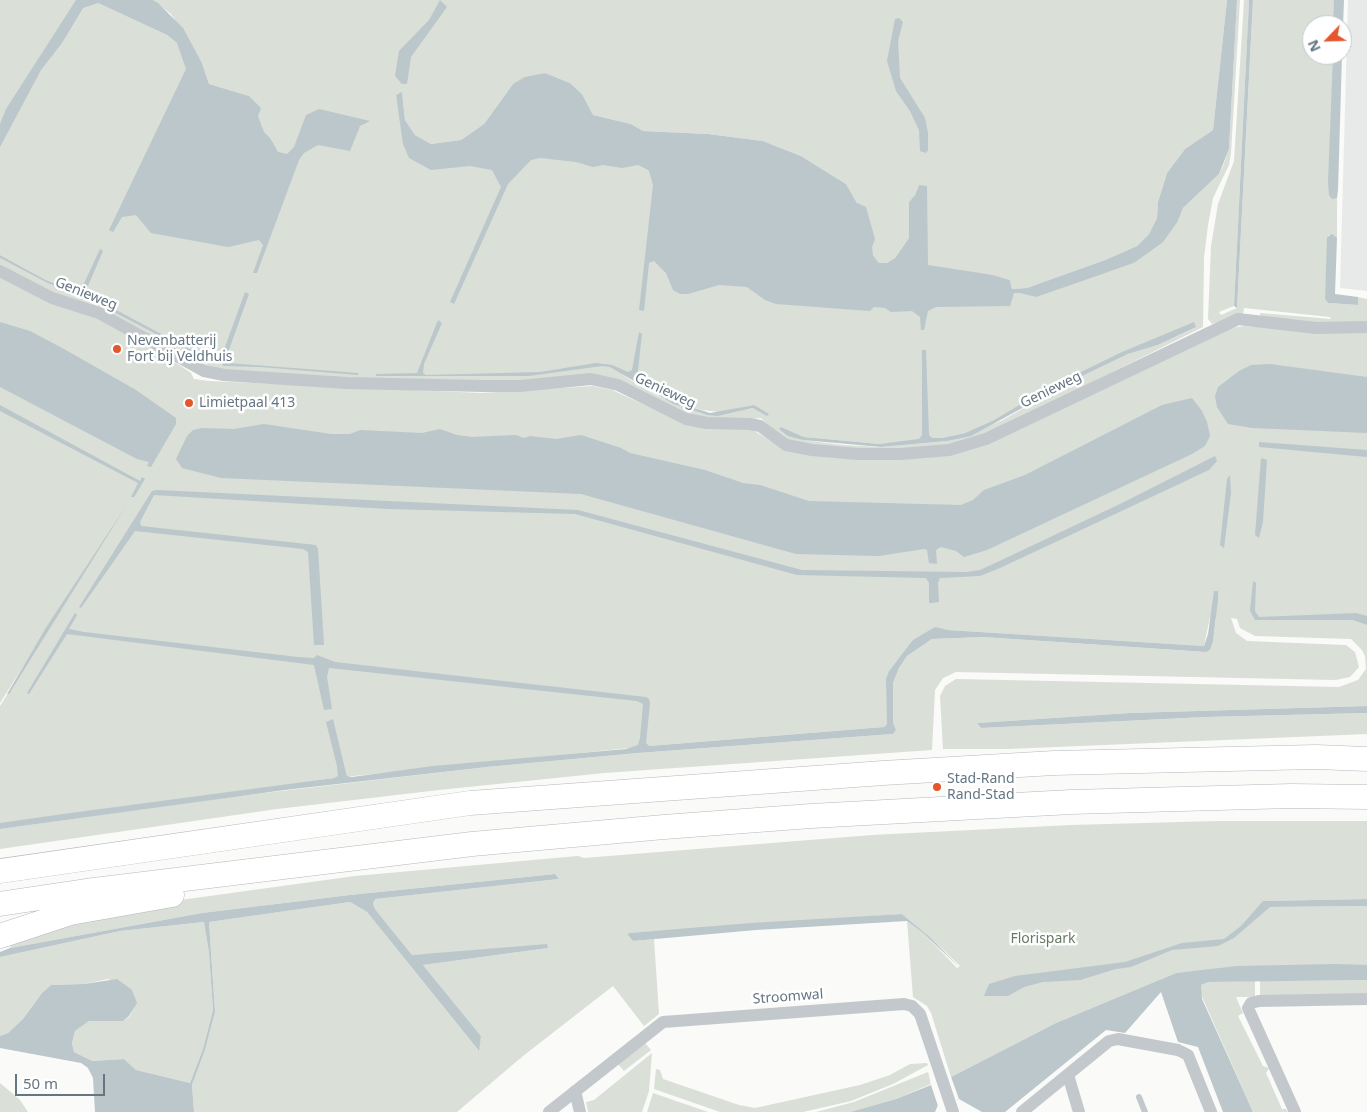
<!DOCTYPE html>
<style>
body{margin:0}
#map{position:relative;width:1367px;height:1112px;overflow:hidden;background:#fafaf8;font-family:"Noto Sans",sans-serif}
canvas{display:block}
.north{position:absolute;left:1302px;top:15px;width:50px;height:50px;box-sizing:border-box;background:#fff;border:1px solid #c1c8cd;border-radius:50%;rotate:246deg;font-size:14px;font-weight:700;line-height:20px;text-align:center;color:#657683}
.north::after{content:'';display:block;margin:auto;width:18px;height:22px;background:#e4572e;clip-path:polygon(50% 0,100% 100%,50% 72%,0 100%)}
.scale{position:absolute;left:15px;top:1074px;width:90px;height:22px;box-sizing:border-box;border:2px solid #657683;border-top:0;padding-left:6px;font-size:15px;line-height:18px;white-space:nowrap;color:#657683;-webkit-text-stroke:4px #fff;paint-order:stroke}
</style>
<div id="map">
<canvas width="1367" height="1112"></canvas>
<div class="north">N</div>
<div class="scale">50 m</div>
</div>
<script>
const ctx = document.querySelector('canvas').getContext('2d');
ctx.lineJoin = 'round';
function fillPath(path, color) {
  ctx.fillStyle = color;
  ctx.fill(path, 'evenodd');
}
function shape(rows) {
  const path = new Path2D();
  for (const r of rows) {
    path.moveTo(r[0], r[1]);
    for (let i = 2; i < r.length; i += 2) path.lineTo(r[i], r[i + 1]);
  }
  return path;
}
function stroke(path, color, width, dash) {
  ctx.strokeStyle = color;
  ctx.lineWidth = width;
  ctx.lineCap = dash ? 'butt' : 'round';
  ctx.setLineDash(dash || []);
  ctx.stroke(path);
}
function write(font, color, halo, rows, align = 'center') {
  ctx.font = font + ' "Noto Sans",sans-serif';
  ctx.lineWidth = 5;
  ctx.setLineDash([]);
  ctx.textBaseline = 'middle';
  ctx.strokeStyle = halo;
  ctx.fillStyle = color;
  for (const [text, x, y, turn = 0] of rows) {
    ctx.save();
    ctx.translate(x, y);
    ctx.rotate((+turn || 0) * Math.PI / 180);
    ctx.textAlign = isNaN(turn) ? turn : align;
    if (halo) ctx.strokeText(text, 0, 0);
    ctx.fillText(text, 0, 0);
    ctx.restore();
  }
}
const built = shape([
 [1348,0,1367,0,1367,291,1340,288]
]);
const green = shape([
 [0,0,97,0,98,3,167,35,177,43,206,92,262,127,249,96,209,84,202,63,171,14,153,0,1227,0,1213,130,1185,149,1167,173,1158,202,1157,218,1149,234,1137,246,1105,260,1027,288,1012,289,1010,280,993,275,933,268,928,265,919,185,915,195,909,202,909,238,895,258,887,263,879,263,873,255,857,203,846,184,801,156,763,141,708,134,643,131,631,124,593,115,582,94,570,83,545,73,513,84,484,124,461,140,431,144,415,135,405,120,402,93,396,95,405,149,426,162,528,157,638,165,886,308,1013,293,1104,273,1134,263,1178,221,1183,208,1219,174,1223,166,1229,149,1237,0,1240,0,1231,153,1229,165,1213,198,1208,225,1204,258,1203,327,982,437,949,445,886,451,801,445,778,435,761,418,733,420,695,417,609,377,476,384,220,372,91,306,61,297,0,267,0,258,74,295,87,298,201,355,91,296,44,279,0,255],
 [1194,323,1196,327,1158,345,1128,354,1070,382,1001,421,947,441,881,447,843,445,803,440,781,427,804,437,879,444,942,438,965,433,994,420,1075,375,1130,349],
 [620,373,676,402,702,410,720,412,754,405,767,415,754,408,717,415,707,415,673,404,638,385],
 [1244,0,1249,0,1234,306,1219,312,1221,315,1237,308,1253,0,1335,0,1334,25,1312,25,1312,55,1334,55,1329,195,1337,198,1337,238,1328,235,1325,299,1328,303,1358,305,1358,297,1367,299,1367,322,1331,324,1261,319,1260,313,1331,319,1330,317,1244,308,1243,314,1212,324,1208,319,1211,246,1218,204,1234,161],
 [0,273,57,303,102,319,147,343,191,373,194,379,209,381,481,393,593,386,612,390,684,423,714,428,751,429,776,444,796,451,847,458,927,457,957,452,988,443,1224,329,1244,326,1339,332,1367,331,1367,706,1130,713,977,723,981,728,1206,717,1367,713,1367,734,1008,749,943,749,940,696,945,686,956,679,1339,687,1358,680,1366,669,1365,656,1362,650,1351,639,1255,636,1240,628,1237,619,1231,618,1236,633,1247,641,1346,645,1355,652,1359,667,1350,677,1336,680,956,672,943,678,935,690,932,750,604,773,439,790,277,809,0,849,0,829,230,797,487,767,638,753,893,734,896,730,893,722,893,683,899,668,907,656,932,639,983,637,1205,652,1210,650,1213,642,1216,618,1210,617,1204,646,948,630,914,640,889,671,887,724,884,727,649,746,334,778,0,827,0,706,102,542,0,703],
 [1218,821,1367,821,1367,899,1264,901,1270,907,1367,906,1367,965,1259,966,1176,973,1056,1023,951,1077,931,1013,927,1006,913,997,907,921,923,933,957,968,960,966,931,938,902,914,629,933,633,941,654,939,659,1014,644,1026,613,986,523,1056,457,1112,194,1112,192,1085,205,1050,215,1012,209,922,350,902,367,912,478,1050,481,1036,423,965,548,948,412,955,375,909,373,903,374,899,559,879,555,874,350,895,202,913,10,948,13,937,166,902,355,876,578,856,584,858,872,835,1071,825],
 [204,922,209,953,213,1010,203,1049,190,1083,136,1070,124,1059,91,1061,74,1052,72,1043,75,1031,89,1021,123,1021,130,1016,136,1003,132,990,108,979,84,984,51,985,42,993,23,1019,8,1033,0,1036,0,957,120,931],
 [1367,980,1367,994,1260,996,1260,981],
 [1255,981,1255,997,1236,997,1243,1013,1238,1016,1263,1066,1269,1068,1266,1073,1282,1109,1286,1109,1288,1112,1253,1112,1199,990,1201,985,1209,982],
 [645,1043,651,1050,624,1071,618,1064],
 [652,1053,649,1091,642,1112,588,1112,586,1102,594,1100],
 [927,1063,928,1065,893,1084,851,1101,803,1112,720,1112,654,1089,656,1069,660,1070,663,1079,739,1105,755,1108,860,1085,890,1075,910,1064],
 [928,1072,931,1084,896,1099,850,1112,816,1112,854,1102],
 [0,1083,20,1100,28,1112,0,1112],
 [653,1093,708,1112,647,1112]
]);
const water = shape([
 [76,0,153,0,158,3,183,28,202,63,209,84,249,96,261,108,258,116,264,132,270,138,278,152,287,154,294,147,306,115,319,109,370,121,360,126,350,151,318,145,304,153,299,160,257,273,253,273,263,245,259,240,228,247,151,233,136,215,122,217,113,232,109,230,186,69,177,43,167,35,98,3,83,8,62,43,41,70,0,147,0,124,6,109],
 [440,0,447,7,411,57,407,84,402,84,395,76,399,51,429,20],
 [1227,0,1237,0,1229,149,1219,174,1183,208,1178,221,1163,242,1134,263,1036,297,1020,293,1014,293,1010,306,936,307,928,311,924,330,921,330,920,317,912,311,891,312,885,308,874,307,870,311,776,304,765,300,747,287,719,285,688,294,680,294,673,290,666,273,654,261,649,263,644,311,639,310,653,185,649,171,638,165,622,168,603,165,593,167,576,162,540,158,531,160,508,184,454,304,450,302,501,187,492,170,470,166,431,170,409,158,403,144,396,95,402,92,405,120,415,135,431,144,461,140,484,124,513,84,525,77,545,73,570,83,582,94,593,115,631,124,643,131,708,134,763,141,801,156,846,184,857,203,866,207,875,239,872,247,873,255,879,263,887,263,895,258,909,238,909,202,915,195,919,185,927,186,928,265,993,275,1010,280,1012,289,1027,288,1105,260,1137,246,1149,234,1157,218,1158,202,1167,173,1185,149,1213,130],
 [1249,0,1253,0,1237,308,1234,306],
 [1334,0,1344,0,1342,54,1342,25,1333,25],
 [899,18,903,22,898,41,900,78,925,118,928,133,928,150,926,153,920,151,919,130,910,111,896,91,887,61,895,19],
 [1333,55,1342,55,1338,190,1337,198,1332,199,1329,195,1328,182],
 [1332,234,1337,238,1335,294,1358,297,1358,305,1328,303,1325,299,1327,237],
 [100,249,103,251,85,293,201,355,200,357,87,298,48,283,0,258,0,255,44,279,76,292,80,292],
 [245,292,249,294,226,358,228,363,358,373,358,375,260,367,223,366,221,358],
 [438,320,442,323,424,364,423,373,426,375,540,372,596,363,612,365,628,372,632,370,639,332,642,334,637,380,676,402,710,413,754,405,769,414,767,416,753,408,717,416,707,415,673,404,610,367,602,366,529,376,376,376,376,374,417,373],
 [0,322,30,331,64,349,136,390,176,418,176,424,151,467,147,466,149,462,137,459,0,387],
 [1194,322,1196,327,1158,345,1128,354,1070,382,971,436,947,441,881,447,803,440,788,436,779,429,781,427,804,437,858,442,879,444,919,439,922,435,922,350,926,350,929,435,932,438,942,438,965,433,994,420,1050,387,1122,352],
 [1270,364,1367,377,1367,433,1252,428,1228,424,1217,407,1215,396,1218,387,1239,371,1251,365],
 [1192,398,1202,411,1207,422,1210,436,1205,446,1192,454,987,550,964,557,956,551,941,547,936,550,937,564,929,563,927,550,924,549,879,556,796,554,581,494,221,478,182,468,176,459,187,436,193,430,202,428,234,429,264,424,331,434,350,434,360,430,422,433,440,429,457,435,472,437,516,435,524,438,530,436,556,439,581,435,621,448,630,453,705,470,743,483,760,485,809,501,961,505,973,500,984,490,1025,475,1162,405],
 [0,405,140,481,142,477,145,479,134,497,131,497,138,483,0,411],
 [1259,442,1367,450,1367,457,1259,447],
 [1215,456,1217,461,1209,470,1000,568,980,576,940,578,938,583,939,602,932,603,929,603,929,583,926,578,797,575,575,514,388,509,154,495,140,522,141,526,316,545,318,549,324,645,314,645,308,552,303,549,135,531,81,608,79,607,152,491,157,490,578,510,802,570,966,572,980,570,1008,557,1120,504],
 [1261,458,1267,460,1263,522,1259,538,1255,535],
 [1230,475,1231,493,1224,548,1220,545,1227,479],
 [126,506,9,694,7,694,47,626],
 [1253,581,1256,583,1255,611,1259,617,1356,613,1367,616,1367,625,1353,620,1255,620,1250,611],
 [1214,591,1218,591,1218,599,1213,642,1210,650,1206,652,983,637,932,639,907,656,899,668,893,683,893,722,896,730,893,734,638,753,487,767,285,790,0,829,0,823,63,814,334,778,338,776,337,766,326,722,333,719,346,773,347,776,352,777,433,766,626,749,638,745,640,738,643,704,637,701,329,668,327,677,332,709,324,710,314,665,67,634,29,694,27,693,75,613,77,615,69,629,84,632,298,657,314,658,317,655,335,662,646,697,649,699,650,703,646,743,649,746,884,727,887,724,886,679,889,671,913,640,935,627,948,630,1204,646,1208,634],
 [1367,706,1367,713,1206,717,981,728,977,723,1130,713],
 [555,874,559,879,375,899,373,903,375,909,412,955,547,944,548,948,423,965,481,1036,479,1051,367,912,350,902,209,922,215,1012,205,1050,192,1085,194,1112,95,1112,93,1078,88,1068,81,1063,0,1048,0,1036,8,1033,23,1019,42,993,51,985,84,984,117,979,132,990,137,1003,129,1016,123,1021,89,1021,75,1031,72,1043,74,1052,92,1061,124,1059,136,1070,190,1083,203,1049,213,1010,209,953,204,922,120,931,0,957,0,952,10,948,202,913,350,895],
 [1367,899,1367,906,1270,907,1234,938,1218,946,1172,950,1131,967,1116,969,1080,980,1043,982,1024,987,1008,996,984,996,989,984,1015,976,1125,962,1182,943,1224,939,1241,926,1263,901],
 [902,914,931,938,960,968,923,933,907,921,756,930,633,941,628,935,629,933,751,923],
 [1336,964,1367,965,1367,980,1209,982,1201,985,1202,999,1253,1112,1223,1112,1198,1047,1178,1042,1161,992,1125,1033,1106,1030,1005,1112,982,1112,959,1099,938,1105,935,1112,850,1112,896,1099,951,1077,1056,1023,1176,973,1237,966]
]);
const pier = shape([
 [950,1074,959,1099,938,1106,930,1082]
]);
const service = shape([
 [1139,1097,1145,1112]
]);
const minor = shape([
 [0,271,52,298,99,313,204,371,224,375,347,383,483,386,520,386,591,379,618,385,686,419,707,423,750,424,760,426,786,445,812,450,858,454,901,454,949,450,986,439,1238,319,1316,328,1367,327],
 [1068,1075,1079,1112],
 [575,1091,580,1112],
 [549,1112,663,1022,904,1004,912,1006,920,1014,953,1112],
 [1022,1112,1109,1041,1118,1039,1178,1050,1188,1055,1211,1112],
 [1295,1112,1248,1008,1251,1003,1259,1001,1367,999]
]);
const motorway = shape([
 [0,871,470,803,883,773,1054,763,1316,757,1367,759],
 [0,904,86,891,472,844,664,827,811,816,1071,802,1291,796,1367,797],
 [0,936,70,913,172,895]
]);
const markers = [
 [117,349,5,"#e4572e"],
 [189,403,5,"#e4572e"],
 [937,787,5,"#e4572e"]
];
const streetNames = [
 ["Genieweg",86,294,22],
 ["Genieweg",1051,390,-26],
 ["Genieweg",665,391,25],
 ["Stroomwal",788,997,-4]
];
const poiNames = [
 ["Nevenbatterij",127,341],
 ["Fort bij Veldhuis",127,357],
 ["Limietpaal 413",199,403],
 ["Stad-Rand",947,779],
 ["Rand-Stad",947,795]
];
const parkNames = [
 ["Florispark",1043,939]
];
fillPath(built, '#e8e9e9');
fillPath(green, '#dadfd7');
fillPath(water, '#bbc7cb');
fillPath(pier, '#fafaf8');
stroke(motorway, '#b4b9bd', 25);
stroke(service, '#c3c8cc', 6);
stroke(minor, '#c3c8cc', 12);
stroke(motorway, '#fff', 24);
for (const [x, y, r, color] of markers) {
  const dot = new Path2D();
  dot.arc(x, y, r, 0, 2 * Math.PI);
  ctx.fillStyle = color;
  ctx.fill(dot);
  stroke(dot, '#fff', 2);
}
write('14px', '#657683', '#fff', streetNames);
write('14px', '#657683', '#fff', poiNames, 'left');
write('14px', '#687a64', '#fff', parkNames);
</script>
